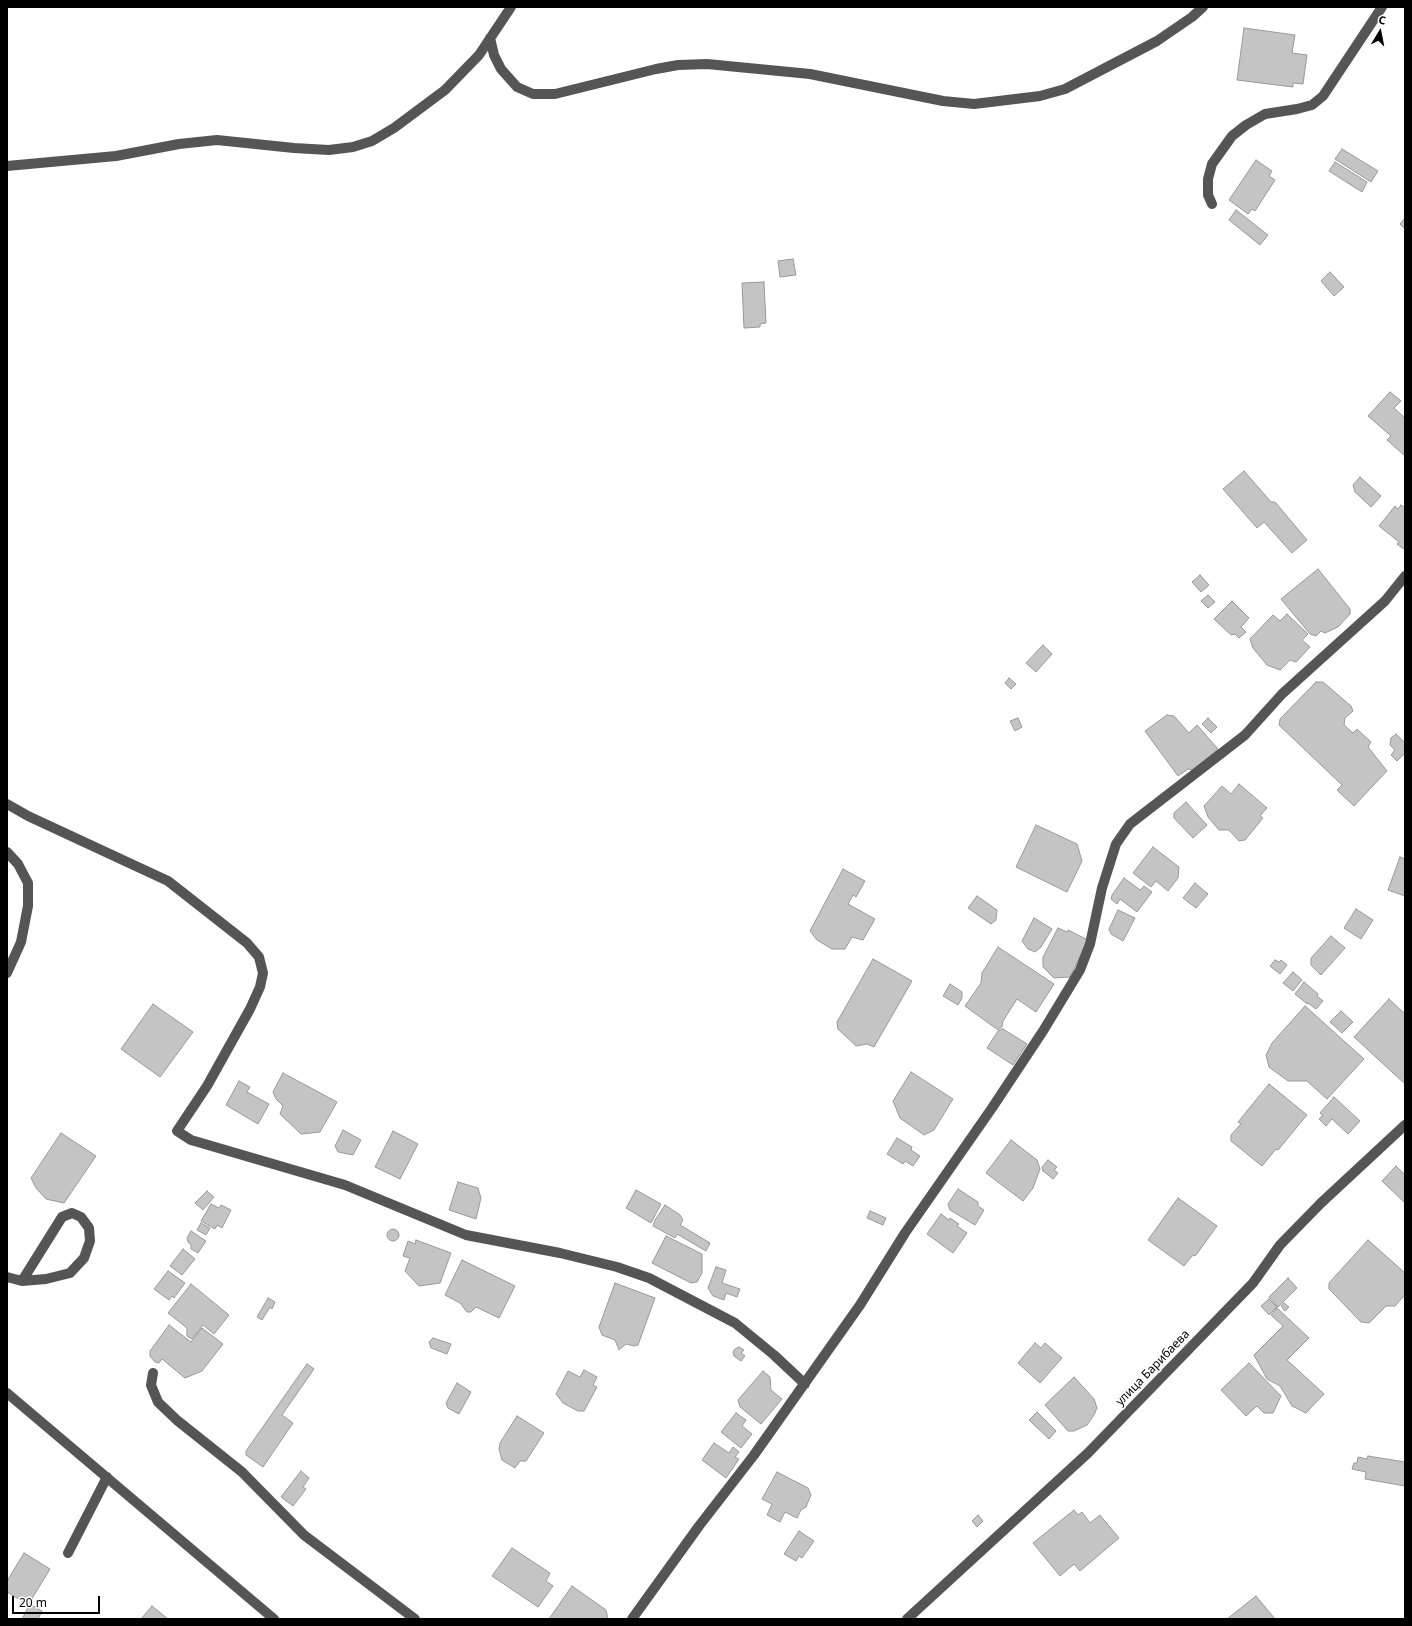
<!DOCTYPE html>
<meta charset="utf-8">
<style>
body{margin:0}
#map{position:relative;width:1412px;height:1626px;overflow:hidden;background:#fff;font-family:"Noto Sans",sans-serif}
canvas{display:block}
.frame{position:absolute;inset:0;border:8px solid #000;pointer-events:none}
.north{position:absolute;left:1360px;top:12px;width:40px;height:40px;-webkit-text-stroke:3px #fff;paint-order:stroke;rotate:10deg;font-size:11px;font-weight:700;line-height:16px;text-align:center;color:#000}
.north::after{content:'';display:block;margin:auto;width:14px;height:18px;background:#000;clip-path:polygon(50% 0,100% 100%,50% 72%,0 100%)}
.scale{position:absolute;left:12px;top:1596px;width:88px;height:18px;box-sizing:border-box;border:2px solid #000;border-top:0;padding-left:5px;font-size:12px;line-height:14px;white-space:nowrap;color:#000;-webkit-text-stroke:3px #fff;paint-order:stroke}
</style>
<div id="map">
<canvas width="1412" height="1626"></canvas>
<div class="frame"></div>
<div class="north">С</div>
<div class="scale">20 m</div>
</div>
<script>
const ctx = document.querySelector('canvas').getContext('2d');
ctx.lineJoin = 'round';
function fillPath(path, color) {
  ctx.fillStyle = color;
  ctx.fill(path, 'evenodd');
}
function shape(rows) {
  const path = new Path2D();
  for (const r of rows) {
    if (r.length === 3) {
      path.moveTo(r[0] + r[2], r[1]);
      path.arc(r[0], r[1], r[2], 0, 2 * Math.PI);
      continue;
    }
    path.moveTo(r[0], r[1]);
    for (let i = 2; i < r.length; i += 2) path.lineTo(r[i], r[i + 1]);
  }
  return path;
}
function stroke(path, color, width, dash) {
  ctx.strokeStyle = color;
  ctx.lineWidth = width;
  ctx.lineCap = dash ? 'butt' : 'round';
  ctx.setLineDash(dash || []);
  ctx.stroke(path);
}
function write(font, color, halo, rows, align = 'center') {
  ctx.font = font + ' "Noto Sans",sans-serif';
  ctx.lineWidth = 3.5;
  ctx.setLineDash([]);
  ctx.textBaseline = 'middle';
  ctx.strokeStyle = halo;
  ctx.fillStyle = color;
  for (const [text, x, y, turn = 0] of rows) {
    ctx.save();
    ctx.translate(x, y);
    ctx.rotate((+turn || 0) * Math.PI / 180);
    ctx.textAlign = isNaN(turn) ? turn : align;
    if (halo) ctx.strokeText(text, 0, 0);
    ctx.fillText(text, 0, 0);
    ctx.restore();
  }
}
const building = shape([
 [1244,28,1295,35,1292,53,1307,55,1303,84,1293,83,1293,87,1237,80,1244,28],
 [1342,149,1378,171,1371,182,1335,159,1342,149],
 [1256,160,1272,171,1269,176,1275,180,1255,211,1252,209,1248,214,1229,200,1256,160],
 [1335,162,1367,182,1362,192,1329,171,1335,162],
 [1236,210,1268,235,1260,245,1229,220,1236,210],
 [1405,218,1405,229,1400,224,1405,218],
 [793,259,796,275,780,277,778,261,793,259],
 [1330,272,1344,287,1334,296,1321,281,1330,272],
 [764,282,766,323,760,324,760,327,744,328,742,283,764,282],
 [1390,392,1401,401,1394,408,1405,418,1405,456,1387,440,1391,436,1368,416,1390,392],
 [1244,471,1271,502,1275,502,1307,540,1292,553,1264,522,1257,528,1223,489,1244,471],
 [1360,477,1381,496,1371,507,1355,492,1353,485,1360,477],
 [1401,505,1405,508,1405,550,1397,544,1399,542,1379,526,1395,506,1398,509,1401,505],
 [1318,569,1350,609,1350,614,1338,627,1325,633,1321,631,1316,636,1310,634,1281,599,1318,569],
 [1200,575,1209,585,1201,592,1192,582,1200,575],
 [1208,595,1215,602,1208,608,1201,601,1208,595],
 [1232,601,1249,618,1241,627,1246,632,1239,638,1235,634,1231,635,1214,619,1232,601],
 [1287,614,1308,634,1302,640,1310,647,1296,662,1290,660,1280,670,1267,665,1253,648,1250,639,1273,615,1280,621,1287,614],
 [1043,645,1052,654,1036,672,1026,663,1043,645],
 [1009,678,1016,684,1011,689,1005,683,1009,678],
 [1316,682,1323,682,1351,706,1353,711,1345,718,1344,725,1353,733,1357,729,1371,742,1368,747,1387,771,1354,806,1337,790,1342,785,1279,725,1280,719,1316,682],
 [1167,715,1174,716,1189,733,1197,725,1218,749,1193,770,1188,769,1178,776,1145,731,1167,715],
 [1018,718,1022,727,1015,731,1010,721,1018,718],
 [1208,718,1217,727,1211,733,1202,724,1208,718],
 [1396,734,1405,743,1405,753,1397,761,1391,755,1395,750,1390,745,1391,738,1396,734],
 [1239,784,1267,808,1260,816,1263,818,1245,840,1239,841,1229,830,1219,830,1208,817,1204,806,1222,786,1231,794,1239,784],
 [1186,802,1207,825,1193,838,1174,818,1174,813,1186,802],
 [1036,825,1077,844,1082,861,1067,892,1016,867,1036,825],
 [1153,847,1179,867,1178,878,1168,891,1156,881,1151,887,1133,873,1153,847],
 [1400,857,1405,859,1405,896,1388,890,1400,857],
 [843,869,865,881,856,897,853,895,848,904,875,919,863,940,852,937,845,949,832,949,817,940,810,931,843,869],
 [1124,878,1140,890,1144,886,1152,892,1137,912,1120,899,1117,904,1111,899,1112,895,1124,878],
 [1195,883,1208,894,1196,908,1183,898,1195,883],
 [977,896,997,910,996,920,991,924,968,908,977,896],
 [1356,909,1373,920,1361,939,1344,928,1356,909],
 [1118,910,1135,918,1123,941,1111,934,1109,929,1118,910],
 [1034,918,1052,929,1041,947,1035,952,1028,949,1022,941,1034,918],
 [1058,928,1067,932,1068,930,1088,940,1070,977,1054,978,1043,967,1043,957,1058,928],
 [1331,936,1345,948,1321,975,1311,965,1311,958,1331,936],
 [998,947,1054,984,1036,1012,1017,999,1003,1021,1002,1027,998,1030,965,1006,981,983,982,973,998,947],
 [873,959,912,981,874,1047,867,1044,856,1046,838,1029,837,1022,873,959],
 [1275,960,1279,962,1281,960,1287,965,1280,974,1270,966,1275,960],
 [1293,972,1302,980,1293,991,1283,983,1293,972],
 [1304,982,1318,994,1317,996,1323,1001,1316,1009,1308,1003,1307,1004,1295,994,1304,982],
 [950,984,962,992,962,998,958,1005,943,996,950,984],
 [1389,999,1405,1014,1405,1084,1354,1037,1389,999],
 [153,1004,193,1032,160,1077,121,1049,153,1004],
 [1305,1006,1364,1059,1327,1099,1307,1081,1288,1081,1269,1067,1266,1055,1272,1043,1305,1006],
 [1341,1011,1353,1022,1342,1033,1330,1022,1341,1011],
 [1003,1029,1027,1044,1013,1065,987,1048,998,1031,1003,1029],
 [911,1072,953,1099,934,1130,924,1135,900,1118,893,1101,911,1072],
 [283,1073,337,1102,320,1132,301,1134,280,1114,283,1106,276,1099,273,1092,283,1073],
 [239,1081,250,1087,247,1092,269,1104,258,1124,226,1105,239,1081],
 [1269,1084,1307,1115,1278,1150,1276,1149,1262,1166,1231,1141,1231,1135,1241,1124,1238,1122,1269,1084],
 [1334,1097,1360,1121,1348,1134,1332,1119,1326,1126,1319,1119,1323,1115,1320,1113,1334,1097],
 [343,1130,361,1140,353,1155,338,1152,335,1146,343,1130],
 [393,1131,418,1144,400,1179,375,1167,393,1131],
 [61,1133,96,1156,64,1203,46,1199,36,1188,31,1178,61,1133],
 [897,1138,912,1147,911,1150,920,1156,913,1166,905,1161,903,1164,887,1154,897,1138],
 [1011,1140,1037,1160,1040,1169,1033,1188,1023,1201,986,1173,1011,1140],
 [1048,1160,1057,1167,1054,1170,1058,1173,1053,1179,1043,1171,1042,1167,1048,1160],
 [1396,1166,1405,1175,1405,1203,1382,1181,1396,1166],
 [458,1182,478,1188,481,1198,476,1219,449,1210,458,1182],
 [958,1189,978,1202,978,1206,984,1210,975,1225,950,1210,948,1204,958,1189],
 [636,1190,661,1204,651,1223,626,1208,636,1190],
 [207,1191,214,1197,203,1210,195,1203,207,1191],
 [1178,1198,1217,1226,1196,1255,1192,1256,1184,1266,1148,1240,1178,1198],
 [211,1204,219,1208,221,1205,231,1210,222,1228,217,1225,215,1229,201,1221,211,1204],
 [665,1205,680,1215,683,1220,680,1225,710,1243,706,1251,677,1234,675,1238,653,1226,655,1220,665,1205],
 [870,1211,886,1218,883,1225,867,1218,870,1211],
 [941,1214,949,1220,950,1218,959,1224,957,1226,967,1233,953,1253,927,1234,941,1214],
 [201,1223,210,1228,206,1235,197,1230,201,1223],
 [393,1235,6],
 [191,1231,206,1241,198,1253,191,1249,191,1245,188,1242,187,1238,191,1231],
 [666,1236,702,1254,702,1273,697,1282,691,1283,652,1263,666,1236],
 [416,1240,451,1253,440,1283,419,1286,405,1271,410,1258,403,1256,408,1241,415,1244,416,1240],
 [1368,1240,1405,1273,1405,1295,1395,1306,1386,1306,1369,1323,1361,1322,1329,1289,1329,1283,1368,1240],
 [183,1249,195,1259,182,1275,170,1266,183,1249],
 [462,1260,515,1286,499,1318,476,1307,471,1312,467,1312,460,1303,445,1295,462,1260],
 [716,1267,726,1270,722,1283,740,1289,737,1297,726,1293,724,1300,713,1296,708,1288,716,1267],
 [168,1271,185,1283,174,1298,172,1296,169,1300,154,1289,168,1271],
 [1288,1278,1297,1288,1278,1307,1269,1297,1288,1278],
 [615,1283,655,1298,638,1345,634,1346,626,1344,619,1350,615,1340,602,1335,599,1327,615,1283],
 [191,1284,229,1315,214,1334,203,1325,192,1339,187,1336,187,1328,168,1313,191,1284],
 [268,1298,275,1302,272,1309,270,1307,262,1320,257,1317,268,1298],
 [1269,1299,1277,1307,1269,1315,1261,1306,1269,1299],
 [1284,1303,1289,1307,1285,1311,1281,1306,1284,1303],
 [1277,1308,1309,1338,1287,1360,1324,1394,1306,1413,1292,1406,1280,1386,1267,1379,1254,1355,1283,1326,1271,1315,1277,1308],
 [169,1325,191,1342,202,1328,223,1344,202,1371,185,1378,162,1359,159,1363,155,1362,150,1356,150,1351,169,1325],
 [433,1338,451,1344,447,1354,431,1348,429,1342,433,1338],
 [1035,1343,1041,1348,1045,1343,1062,1358,1040,1383,1018,1363,1035,1343],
 [739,1347,744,1350,741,1353,745,1356,741,1361,734,1356,733,1352,735,1349,739,1347],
 [1249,1363,1281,1396,1273,1413,1264,1413,1257,1406,1246,1416,1221,1390,1249,1363],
 [307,1364,314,1369,282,1415,293,1423,263,1467,246,1455,246,1451,307,1364],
 [584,1370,597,1377,593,1385,597,1387,584,1411,578,1411,563,1403,556,1394,568,1371,580,1377,584,1370],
 [763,1371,770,1377,771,1390,782,1399,761,1424,740,1407,738,1400,763,1371],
 [1074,1377,1094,1399,1097,1408,1094,1415,1087,1425,1074,1431,1068,1431,1045,1405,1074,1377],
 [457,1383,471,1392,459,1414,448,1408,446,1403,457,1383],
 [1037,1412,1056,1431,1049,1439,1029,1420,1037,1412],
 [736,1413,746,1420,742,1426,752,1434,741,1448,721,1432,736,1413],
 [517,1416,544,1433,526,1461,520,1461,515,1468,502,1460,499,1449,500,1443,517,1416],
 [714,1443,729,1453,733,1447,739,1452,735,1457,739,1459,726,1478,702,1460,714,1443],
 [1368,1456,1405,1462,1405,1486,1365,1479,1366,1472,1352,1469,1354,1463,1357,1463,1358,1457,1367,1459,1368,1456],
 [301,1471,309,1478,303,1487,306,1489,293,1506,281,1497,301,1471],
 [777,1472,808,1488,811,1495,806,1507,801,1510,797,1518,785,1512,780,1522,767,1515,772,1504,762,1499,777,1472],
 [1074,1510,1078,1515,1082,1512,1090,1523,1100,1515,1119,1538,1080,1571,1074,1564,1060,1576,1033,1543,1074,1510],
 [978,1515,983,1521,977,1527,972,1521,978,1515],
 [799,1531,814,1541,802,1558,799,1556,796,1561,784,1554,799,1531],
 [512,1548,550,1573,546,1581,553,1586,538,1607,492,1576,512,1548],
 [24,1553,50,1569,28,1605,7,1592,7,1581,24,1553],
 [572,1586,606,1610,608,1619,549,1619,572,1586],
 [1256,1596,1275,1619,1227,1619,1256,1596],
 [30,1604,42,1611,38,1619,22,1619,30,1604],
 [152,1606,168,1619,141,1619,152,1606]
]);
const minor = shape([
 [490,38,494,55,501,69,517,87,533,94,555,94,656,69,678,65,707,64,810,74,943,101,974,104,1040,96,1065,89,1157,41,1192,17,1203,7],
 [7,166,116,156,179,144,217,140,294,148,329,150,353,147,372,141,394,128,445,90,479,55,511,7],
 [1212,204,1208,195,1208,179,1212,164,1232,136,1246,125,1265,114,1297,109,1312,105,1323,96,1382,7],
 [7,804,28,816,168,881,247,943,259,957,263,973,260,987,250,1009,207,1086,177,1131,191,1140,345,1185,466,1235,560,1253,617,1267,649,1278,735,1323,774,1355,805,1384],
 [7,852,18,864,28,883,28,906,21,942,7,973],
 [7,1277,22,1281,46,1279,70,1273,84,1258,90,1241,89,1228,81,1217,72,1213,62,1217,22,1281],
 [153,1373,151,1385,158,1402,178,1421,242,1472,304,1535,415,1619],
 [7,1393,274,1619],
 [68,1553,107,1477],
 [632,1619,699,1526,754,1455,860,1305,905,1233,992,1108,1043,1031,1080,970,1090,944,1102,888,1116,844,1130,824,1245,735,1282,694,1385,601,1405,576],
 [907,1619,1088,1453,1253,1283,1280,1245,1321,1203,1405,1125]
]);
const streetNames = [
 ["улица Барибаева",1153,1368,-46]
];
fillPath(building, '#c4c4c4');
stroke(building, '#999', 1);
stroke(minor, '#555', 10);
write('12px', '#000', '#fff', streetNames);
</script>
